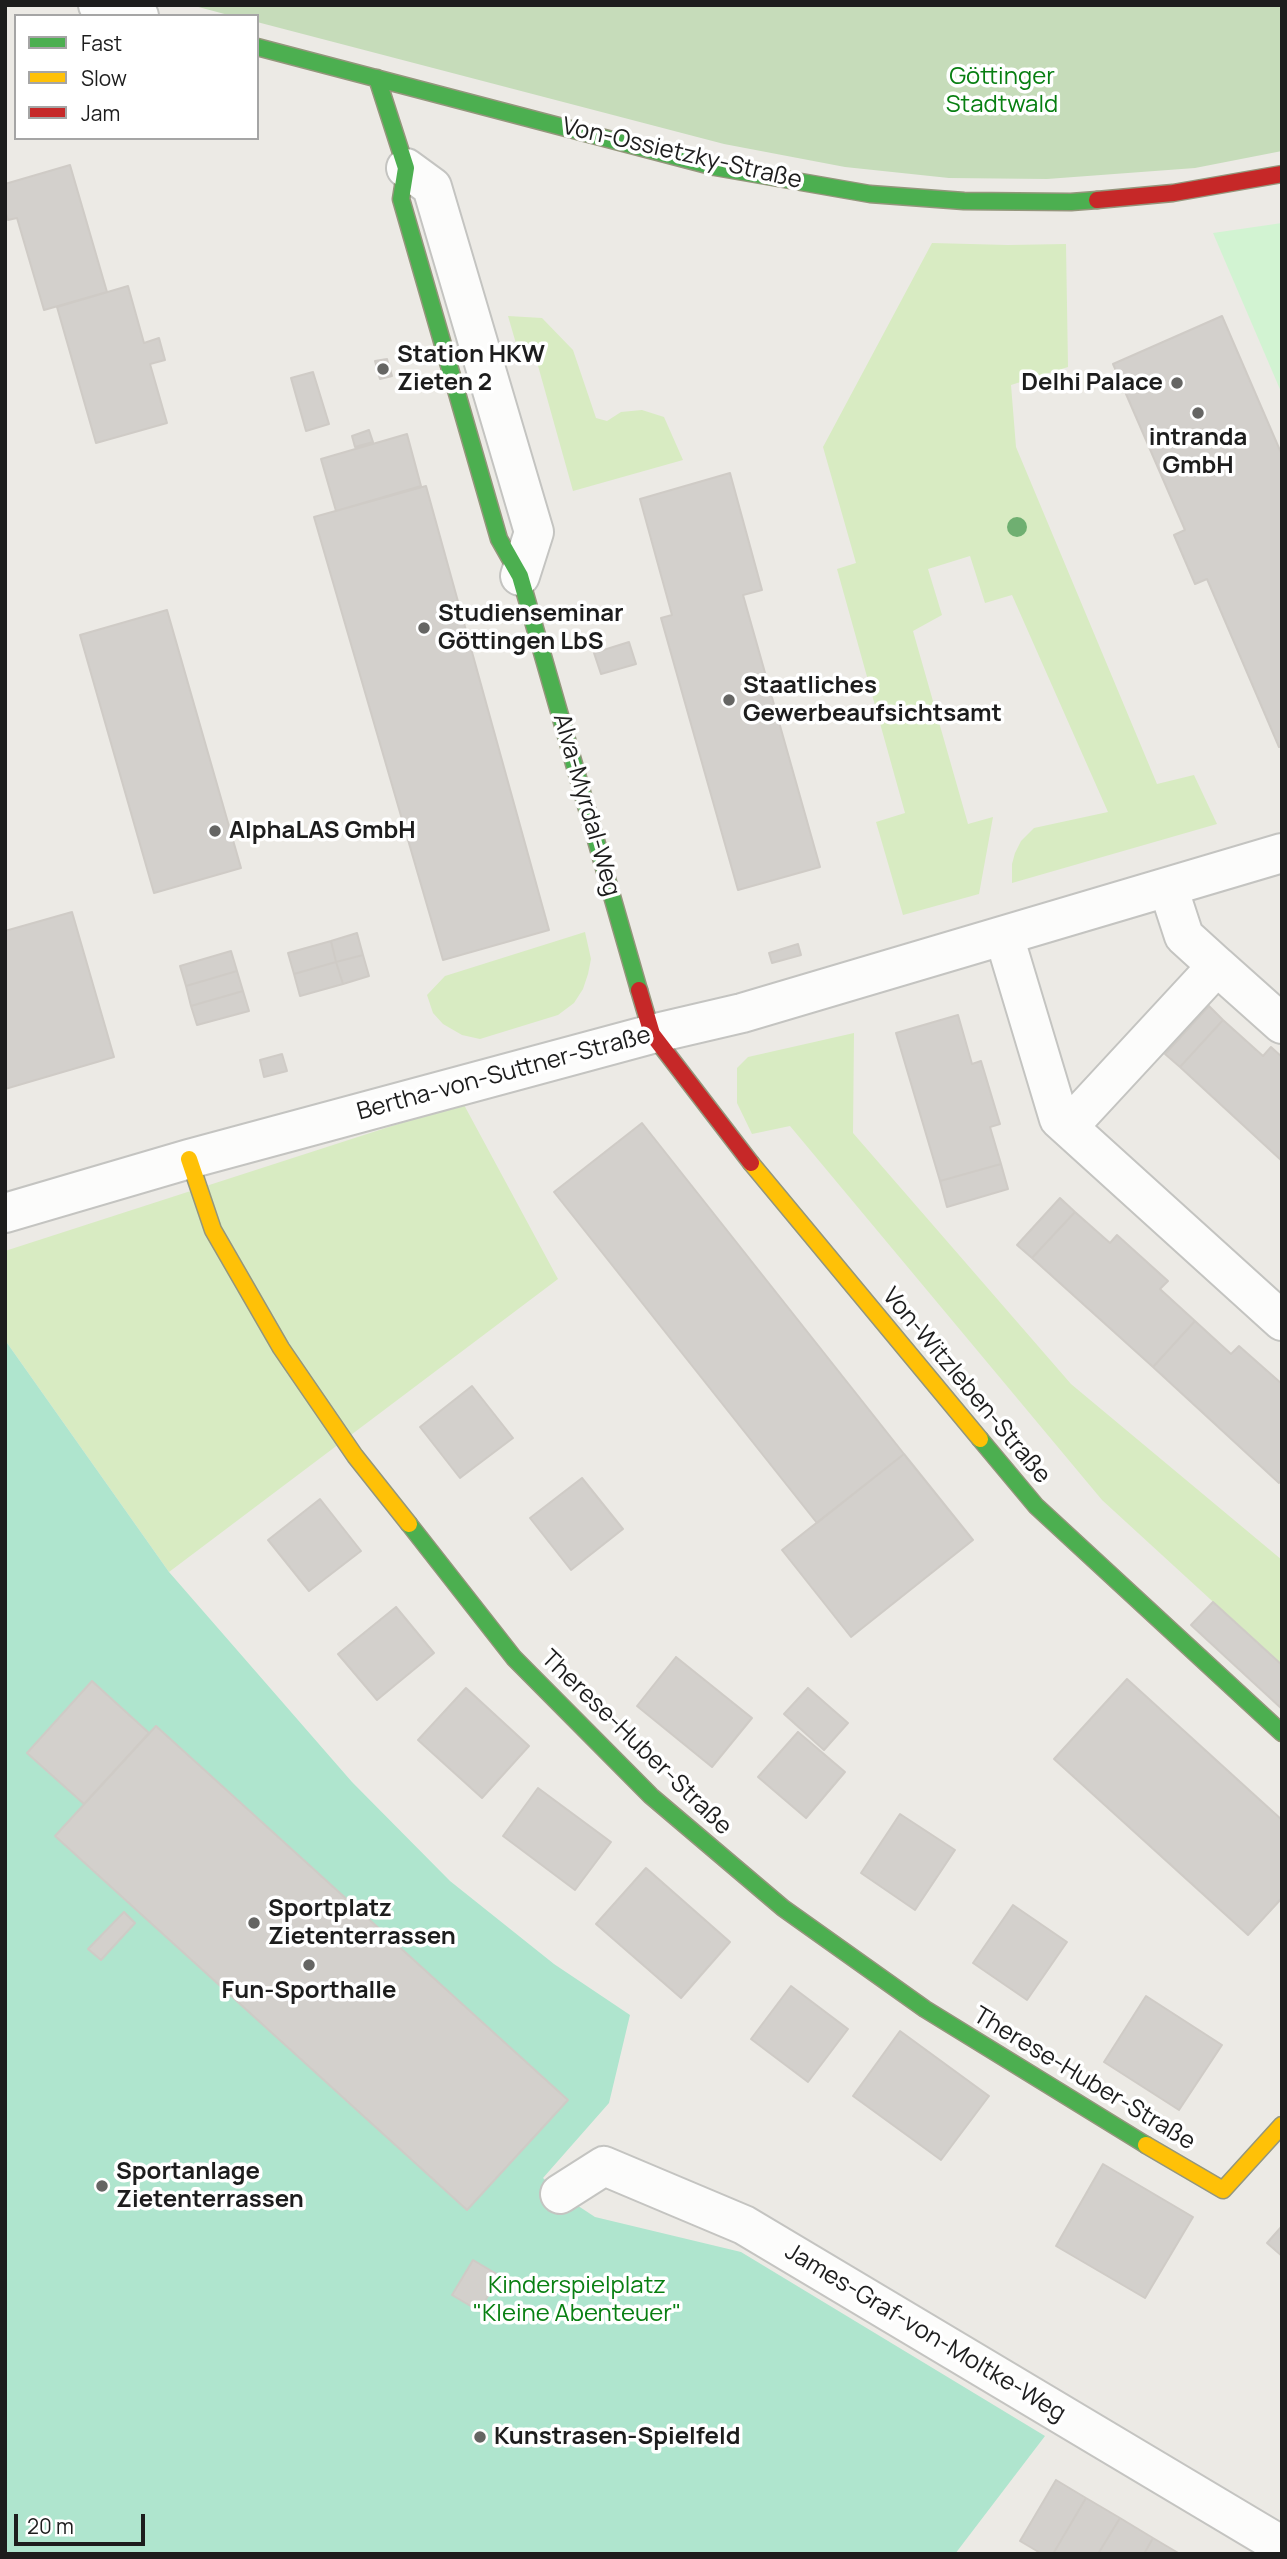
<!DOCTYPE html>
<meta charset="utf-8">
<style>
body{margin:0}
#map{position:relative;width:1287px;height:2559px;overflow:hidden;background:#eceae5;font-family:Manrope,sans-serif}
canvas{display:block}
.frame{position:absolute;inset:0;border:7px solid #1d1d1d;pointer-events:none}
.legend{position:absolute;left:14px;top:14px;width:245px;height:126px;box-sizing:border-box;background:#fff;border:2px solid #a5a5a5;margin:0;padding:9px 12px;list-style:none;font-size:21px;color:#1d1d1d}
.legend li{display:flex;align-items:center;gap:14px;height:35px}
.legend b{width:35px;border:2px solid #a5a5a5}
.scale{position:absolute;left:14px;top:2514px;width:131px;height:32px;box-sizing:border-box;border:4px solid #1d1d1d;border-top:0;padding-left:9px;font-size:21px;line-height:24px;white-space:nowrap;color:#1d1d1d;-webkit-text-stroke:5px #fff;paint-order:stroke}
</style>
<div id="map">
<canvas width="1287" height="2559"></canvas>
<div class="frame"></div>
<ul class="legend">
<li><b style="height:9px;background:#4caf50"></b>Fast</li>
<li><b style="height:9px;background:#ffc107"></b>Slow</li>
<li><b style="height:9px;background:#c62828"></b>Jam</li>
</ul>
<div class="scale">20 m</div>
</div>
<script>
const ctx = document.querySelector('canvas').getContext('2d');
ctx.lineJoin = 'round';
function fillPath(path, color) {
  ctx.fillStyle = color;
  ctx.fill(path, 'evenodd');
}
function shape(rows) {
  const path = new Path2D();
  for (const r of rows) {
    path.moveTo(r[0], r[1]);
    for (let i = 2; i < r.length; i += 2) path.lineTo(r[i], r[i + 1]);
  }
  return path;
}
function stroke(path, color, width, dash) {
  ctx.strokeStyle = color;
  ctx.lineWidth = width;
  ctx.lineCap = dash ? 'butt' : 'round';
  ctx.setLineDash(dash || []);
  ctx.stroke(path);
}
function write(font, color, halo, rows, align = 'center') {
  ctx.font = font + ' Manrope,sans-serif';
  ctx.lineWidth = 7;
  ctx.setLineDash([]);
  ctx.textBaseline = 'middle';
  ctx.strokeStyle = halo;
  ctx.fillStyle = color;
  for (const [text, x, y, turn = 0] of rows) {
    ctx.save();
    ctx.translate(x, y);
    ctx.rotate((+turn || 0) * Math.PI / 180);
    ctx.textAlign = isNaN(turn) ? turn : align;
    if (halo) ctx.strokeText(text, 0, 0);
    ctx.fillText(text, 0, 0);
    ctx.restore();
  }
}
const grass = shape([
 [932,243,1008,245,1066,244,1068,367,1011,385,1016,447,1157,784,1194,775,1217,824,1012,883,1012,864,1015,853,1021,841,1034,828,1108,812,1012,595,985,603,970,556,928,569,942,615,913,631,968,824,993,817,979,894,903,915,876,822,905,813,837,569,856,563,823,447],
 [508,316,542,318,573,350,596,418,607,421,621,412,642,410,664,417,683,460,573,491,535,355,517,347],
 [585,932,591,959,588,974,583,989,574,1003,558,1015,480,1039,462,1035,443,1024,433,1013,427,995,445,976],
 [854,1033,853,1133,1071,1384,1282,1560,1282,1665,1102,1500,790,1126,752,1134,737,1103,737,1068,748,1057],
 [463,1103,558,1279,169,1572,5,1340,5,1251]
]);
const forest = shape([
 [191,5,1282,5,1282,151,1195,168,1047,179,949,178,845,167,724,144,257,22,257,16,232,16]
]);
const park = shape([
 [1282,223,1282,394,1213,233]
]);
const pitch = shape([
 [5,1340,169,1572,352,1782,450,1881,554,1964,630,2015,609,2103,543,2178,560,2194,595,2217,741,2252,1045,2436,955,2554,5,2554]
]);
const building = shape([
 [70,165,107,292,44,310,17,218,8,220,5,211,5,184,70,165],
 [128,286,144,343,159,338,165,360,150,364,167,423,96,443,57,307,128,286],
 [1222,316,1282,455,1282,746,1279,747,1207,579,1195,584,1174,535,1185,530,1113,364,1222,316],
 [387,359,392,376,380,379,375,361,387,359],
 [313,372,329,424,306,431,291,378,313,372],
 [369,430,373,442,355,447,352,436,369,430],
 [407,434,421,486,336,511,321,459,407,434],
 [730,473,762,590,743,595,820,867,738,890,661,618,672,615,640,499,730,473],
 [426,486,549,930,443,960,314,517,426,486],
 [167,610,241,868,154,893,80,635,167,610],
 [629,642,636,664,601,674,594,653,629,642],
 [72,912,114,1057,5,1089,5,931,72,912],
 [357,933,363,955,336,962,331,941,357,933],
 [331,941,336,962,294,974,288,953,331,941],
 [798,944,801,955,772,963,769,953,798,944],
 [231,951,237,971,186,986,180,966,231,951],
 [363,955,369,976,343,984,336,962,363,955],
 [336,962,343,984,300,996,294,974,336,962],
 [237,971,243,991,191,1006,186,986,237,971],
 [243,991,249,1011,197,1025,191,1006,243,991],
 [1209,1006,1223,1020,1180,1067,1165,1054,1209,1006],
 [958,1015,972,1064,981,1061,1000,1124,990,1127,1001,1164,940,1181,896,1033,958,1015],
 [1223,1020,1263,1056,1271,1047,1282,1057,1282,1161,1180,1067,1223,1020],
 [282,1054,287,1071,264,1077,260,1060,282,1054],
 [642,1123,904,1454,817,1523,554,1192,642,1123],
 [1001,1164,1008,1189,947,1207,940,1181,1001,1164],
 [1060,1198,1075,1212,1032,1258,1017,1245,1060,1198],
 [1075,1212,1110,1243,1117,1235,1168,1281,1160,1289,1195,1321,1153,1367,1032,1258,1075,1212],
 [1195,1321,1231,1354,1239,1346,1282,1384,1282,1479,1279,1483,1153,1367,1195,1321],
 [472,1386,513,1438,460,1478,420,1427,472,1386],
 [904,1454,973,1540,851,1637,782,1550,904,1454],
 [582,1478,623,1529,571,1570,530,1518,582,1478],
 [320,1499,361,1551,309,1591,268,1540,320,1499],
 [1213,1602,1282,1665,1282,1709,1191,1625,1213,1602],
 [396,1607,434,1653,377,1700,338,1654,396,1607],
 [676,1657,752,1718,712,1767,637,1706,676,1657],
 [1127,1679,1282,1820,1282,1898,1248,1935,1054,1759,1127,1679],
 [92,1681,149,1733,84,1804,27,1753,92,1681],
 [466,1688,529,1746,482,1798,418,1740,466,1688],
 [808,1688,848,1723,824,1750,784,1714,808,1688],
 [156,1726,568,2100,467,2210,55,1836,156,1726],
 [798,1732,845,1772,806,1818,758,1777,798,1732],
 [538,1788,611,1842,575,1890,503,1836,538,1788],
 [900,1814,955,1850,915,1910,861,1873,900,1814],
 [646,1868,730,1942,681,1998,596,1924,646,1868],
 [1013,1905,1067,1942,1027,2000,973,1963,1013,1905],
 [124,1912,135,1923,101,1960,88,1949,124,1912],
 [791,1986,848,2029,808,2082,751,2039,791,1986],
 [1146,1996,1222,2045,1179,2110,1104,2062,1146,1996],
 [900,2031,989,2096,941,2160,853,2096,900,2031],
 [1103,2164,1193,2217,1145,2298,1056,2246,1103,2164],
 [1282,2226,1282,2256,1267,2243,1282,2226],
 [473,2260,500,2276,479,2311,452,2295,473,2260],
 [1056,2480,1086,2498,1053,2554,1042,2554,1020,2541,1056,2480],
 [1086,2498,1120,2518,1098,2554,1053,2554,1086,2498],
 [1120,2518,1153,2538,1144,2554,1098,2554,1120,2518],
 [1153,2538,1180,2554,1144,2554,1153,2538]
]);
const street = shape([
 [98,5,139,16],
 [406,168,432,187,534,532,520,576],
 [1168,887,1184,936,1217,966],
 [1004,936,1059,1119,1282,1321],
 [1068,1127,1217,966,1282,1024],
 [5,1213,189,1159,652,1034,742,1013,1282,853],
 [560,2194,604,2166,744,2225,1282,2546]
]);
const fast = shape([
 [257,47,715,167,870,194,964,201,1071,202,1097,200],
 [377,78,406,168,401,199,499,539,520,576,639,990],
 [980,1439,1036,1506,1282,1733],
 [409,1524,514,1658,651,1796,783,1908,925,2009,1146,2145]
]);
const slow = shape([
 [189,1159,213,1230,281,1348,355,1456,409,1524],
 [751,1163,980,1439],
 [1146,2145,1223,2190,1282,2125]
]);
const jam = shape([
 [1097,200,1173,193,1282,174],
 [639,990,652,1034,751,1163]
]);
const trees = [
 [1017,527]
];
const markers = [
 [383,369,7,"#656563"],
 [1177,383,7,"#656563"],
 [1198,413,7,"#656563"],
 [424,628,7,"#656563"],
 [729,700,7,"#656563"],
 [215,831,7,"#656563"],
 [254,1923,7,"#656563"],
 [309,1965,7,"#656563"],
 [102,2186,7,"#656563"],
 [480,2437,7,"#656563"]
];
const parkNames = [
 ["Göttinger",1002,77],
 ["Stadtwald",1002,105],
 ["Kinderspielplatz",577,2286],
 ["\"Kleine Abenteuer\"",577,2314]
];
const streetNames = [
 ["Von-Ossietzky-Straße",682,154,13],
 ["Alva-Myrdal-Weg",586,805,74],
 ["Bertha-von-Suttner-Straße",504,1074,-15],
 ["Von-Witzleben-Straße",966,1386,50],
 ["Therese-Huber-Straße",636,1743,44],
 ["Therese-Huber-Straße",1084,2079,31],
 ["James-Graf-von-Moltke-Weg",925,2333,31]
];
const poiNames = [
 ["Station HKW",397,355],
 ["Zieten 2",397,383],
 ["Delhi Palace",1163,383,"right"],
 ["intranda",1198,438,"center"],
 ["GmbH",1198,466,"center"],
 ["Studienseminar",438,614],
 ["Göttingen LbS",438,642],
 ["Staatliches",743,686],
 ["Gewerbeaufsichtsamt",743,714],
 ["AlphaLAS GmbH",229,831],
 ["Sportplatz",268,1909],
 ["Zietenterrassen",268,1937],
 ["Fun-Sporthalle",309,1991,"center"],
 ["Sportanlage",116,2172],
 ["Zietenterrassen",116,2200],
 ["Kunstrasen-Spielfeld",494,2437]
];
fillPath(grass, '#d8ebc2');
fillPath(forest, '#c6dcba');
fillPath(park, '#d2f3d2');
fillPath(pitch, '#afe5ce');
fillPath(building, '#d3d0cc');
stroke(building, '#cfcbc6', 2);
stroke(street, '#c4c4c1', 42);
stroke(fast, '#94967c', 19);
stroke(slow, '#94967c', 19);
stroke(jam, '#94967c', 19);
stroke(street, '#fcfcfb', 38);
stroke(fast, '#4caf50', 16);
stroke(slow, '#ffc107', 16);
stroke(jam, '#c62828', 16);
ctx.fillStyle = '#6faf71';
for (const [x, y] of trees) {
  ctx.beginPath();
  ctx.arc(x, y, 10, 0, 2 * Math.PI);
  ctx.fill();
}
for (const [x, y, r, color] of markers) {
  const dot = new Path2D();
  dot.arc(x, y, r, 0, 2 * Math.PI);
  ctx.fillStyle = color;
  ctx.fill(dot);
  stroke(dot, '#fff', 2.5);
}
write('24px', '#087f12', '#fff', parkNames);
write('24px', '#1d1d1d', '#fff', streetNames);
write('bold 24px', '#1d1d1d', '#fff', poiNames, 'left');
</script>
